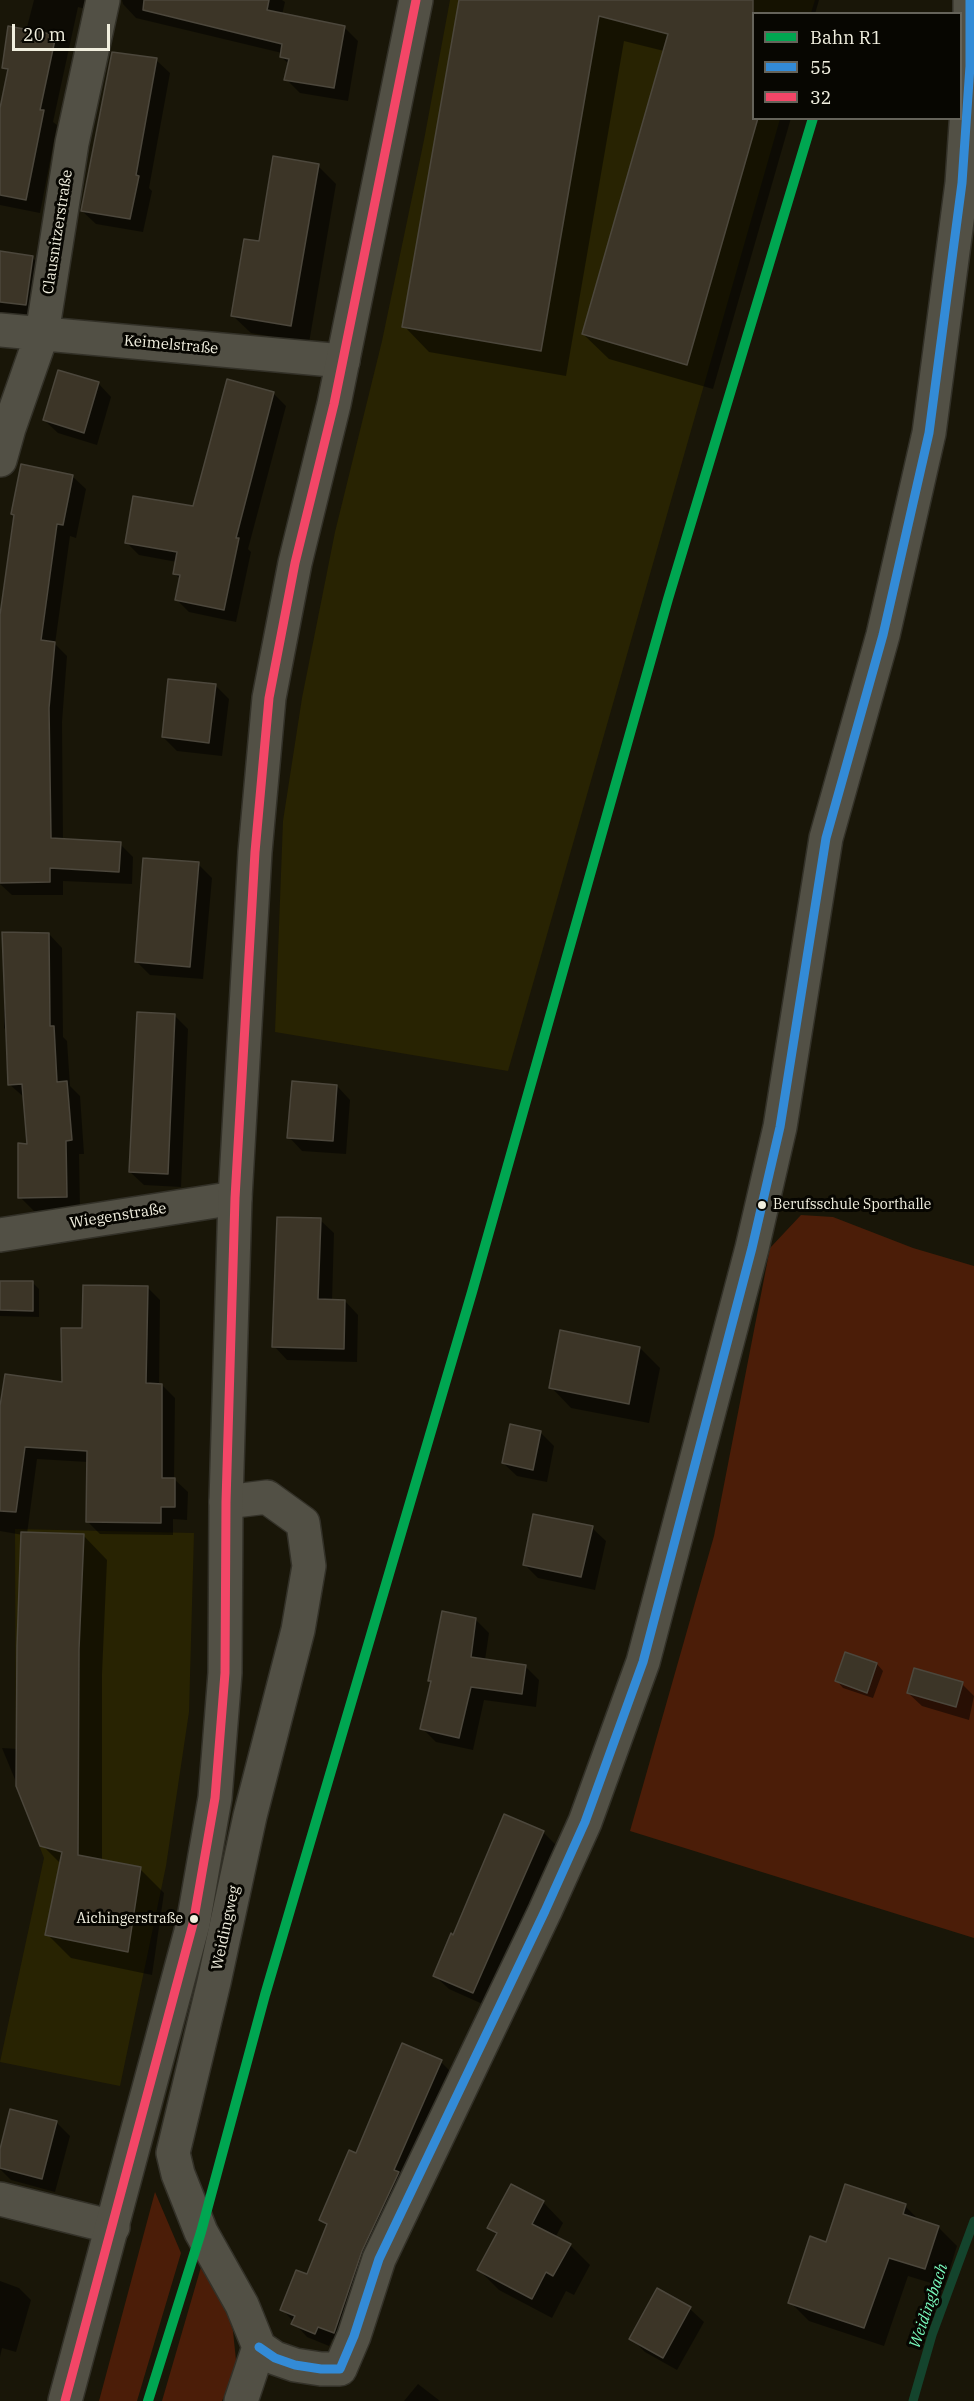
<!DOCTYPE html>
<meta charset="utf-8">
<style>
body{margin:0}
#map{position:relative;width:974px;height:2401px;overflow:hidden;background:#191608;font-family:"IBM Plex Serif",serif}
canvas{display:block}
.legend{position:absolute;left:752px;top:12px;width:210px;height:108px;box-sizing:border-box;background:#070601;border:2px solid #65635a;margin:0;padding:8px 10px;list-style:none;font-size:18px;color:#f1efdf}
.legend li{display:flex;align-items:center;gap:12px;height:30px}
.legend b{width:30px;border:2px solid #65635a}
.scale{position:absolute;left:12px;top:24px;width:98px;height:27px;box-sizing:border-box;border:3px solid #f1efdf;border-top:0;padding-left:8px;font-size:18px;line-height:21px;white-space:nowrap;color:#f1efdf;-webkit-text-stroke:4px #070601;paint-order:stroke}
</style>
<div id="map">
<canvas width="974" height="2401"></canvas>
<ul class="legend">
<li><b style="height:8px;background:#00a651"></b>Bahn R1</li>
<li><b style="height:8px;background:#338bd7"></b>55</li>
<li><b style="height:8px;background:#f34667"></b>32</li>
</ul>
<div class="scale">20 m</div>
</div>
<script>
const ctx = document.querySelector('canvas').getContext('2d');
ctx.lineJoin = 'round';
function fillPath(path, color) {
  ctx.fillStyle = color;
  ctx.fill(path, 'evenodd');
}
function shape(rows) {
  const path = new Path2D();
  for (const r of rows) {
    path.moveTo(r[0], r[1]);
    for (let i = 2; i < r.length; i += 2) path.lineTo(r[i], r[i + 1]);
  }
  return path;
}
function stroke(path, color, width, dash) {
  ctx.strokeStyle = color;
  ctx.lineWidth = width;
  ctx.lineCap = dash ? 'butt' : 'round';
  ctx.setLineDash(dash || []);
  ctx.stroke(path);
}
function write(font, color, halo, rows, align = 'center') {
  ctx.font = font + ' "IBM Plex Serif",serif';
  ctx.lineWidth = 6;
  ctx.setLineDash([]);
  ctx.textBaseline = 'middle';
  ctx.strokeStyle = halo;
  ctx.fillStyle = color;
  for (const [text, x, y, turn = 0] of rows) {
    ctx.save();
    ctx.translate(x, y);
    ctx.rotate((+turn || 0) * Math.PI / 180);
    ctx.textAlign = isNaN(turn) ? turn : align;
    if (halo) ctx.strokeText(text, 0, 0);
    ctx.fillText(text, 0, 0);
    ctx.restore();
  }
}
const built = shape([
 [450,0,815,0,811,13,754,14,754,118,780,119,508,1071,275,1032,283,821,302,698,335,532,382,341,424,140],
 [15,1529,194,1533,189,1712,166,1866,120,2086,0,2062,44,1858,16,1786]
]);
const green = shape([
 [801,1215,833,1217,913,1248,974,1266,974,1938,630,1831,714,1536,770,1248],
 [155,2192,181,2253,137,2401,99,2401],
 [201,2267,224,2299,233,2331,237,2370,222,2401,162,2401]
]);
const shadow = shape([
 [34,0,104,0,93,11,78,7,53,122,57,125,40,213,0,205,0,114,8,72,4,67,26,31],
 [122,0,282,0,285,2,282,15,344,27,358,41,348,101,300,93,286,79,289,64,281,57,282,53,136,18,123,4],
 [460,0,819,0,815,14,754,14,754,118,791,118,713,389,609,359,583,334,664,51,624,41,566,376,429,352,404,326],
 [156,60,170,73,149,188,152,191,143,232,96,224,82,211],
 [318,166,336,184,309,343,251,333,233,316],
 [0,252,32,257,46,271,39,318,0,312],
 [98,383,111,397,97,445,58,433,44,420],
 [273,393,286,406,248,549,251,552,236,622,189,612,176,599,181,580,174,573,177,562,139,555,126,542,194,508],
 [72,476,86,489,76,538,70,536,55,644,67,656,62,722,63,841,120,844,133,857,132,884,63,881,63,895,12,895,0,884,0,634],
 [215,685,229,699,222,756,177,751,163,737],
 [198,864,212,878,203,979,150,975,137,962],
 [4,934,49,934,62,948,63,1037,67,1041,70,1086,80,1096,84,1154,79,1154,80,1210,34,1211,20,1197,28,1146,25,1098,9,1084,7,1031,4,1028],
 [175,1016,188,1029,181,1187,144,1185,130,1172],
 [337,1086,350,1100,346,1154,302,1151,289,1137],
 [320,1220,334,1233,332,1301,345,1301,358,1315,357,1362,287,1360,274,1346],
 [0,1282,33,1283,39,1289,39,1317,0,1316],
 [147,1287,160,1300,159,1385,162,1385,175,1398,174,1479,188,1492,187,1520,173,1519,173,1535,100,1534,87,1521,88,1462,37,1459,27,1534,83,1535,107,1560,102,1674,102,1861,140,1869,164,1893,152,1975,71,1958,47,1934,61,1864,42,1845,2,1748,18,1749,23,1535,0,1531,0,1417,63,1384,83,1329],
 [640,1348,660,1368,649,1423,571,1408,551,1387],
 [540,1432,554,1446,547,1482,517,1476,503,1463],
 [592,1528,606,1541,595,1590,538,1578,524,1564],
 [476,1620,489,1633,485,1660,525,1666,539,1680,536,1707,484,1700,473,1750,436,1742,422,1728,432,1683,430,1680],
 [846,1653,877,1664,883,1671,873,1698,843,1688,837,1681],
 [962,1684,974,1696,969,1720,922,1706,908,1693],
 [543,1832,557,1846,487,2006,449,1989,435,1976,454,1937],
 [441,2062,454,2075,347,2345,332,2339,329,2346,307,2337,282,2309,308,2276,328,2227,321,2220,357,2155],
 [56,2122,70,2136,55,2192,11,2180,0,2169,0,2155],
 [511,2186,543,2202,563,2223,555,2238,570,2245,590,2265,574,2295,566,2291,552,2318,499,2290,479,2270,497,2235,489,2228],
 [905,2206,921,2222,938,2227,957,2246,944,2287,908,2276,884,2346,809,2321,790,2302,827,2243],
 [0,2281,19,2288,31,2300,16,2352,2,2348,0,2357],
 [658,2290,690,2309,704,2322,677,2370,645,2352,631,2338],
 [418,2384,440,2401,404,2401]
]);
const stream = shape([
 [913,2401,932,2335,974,2221]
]);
const building = shape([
 [144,0,269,0,267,10,345,26,334,88,284,80,289,59,280,57,282,44,143,10,144,0],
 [459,0,753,0,753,118,758,118,687,365,582,334,668,34,599,16,541,351,402,327,459,0],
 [8,26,56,35,40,110,44,110,26,200,0,195,0,108,8,69,2,68,8,26],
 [112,52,157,58,136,175,139,176,130,219,81,211,112,52],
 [273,156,319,164,291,326,231,316,244,239,259,241,273,156],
 [0,251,33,256,26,305,0,302,0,251],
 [58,370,99,382,84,433,43,420,58,370],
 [227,379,274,392,236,538,239,538,224,610,175,600,180,575,173,574,177,552,125,543,133,496,193,506,227,379],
 [21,464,73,475,63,525,57,524,41,640,55,642,49,708,51,838,121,842,119,872,50,868,50,882,0,883,0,615,14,515,11,514,21,464],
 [168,679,216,684,209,743,162,737,168,679],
 [143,858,199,862,190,967,135,962,143,858],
 [2,932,49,933,50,1026,54,1026,57,1082,67,1081,72,1140,66,1141,67,1197,18,1198,18,1143,27,1144,22,1084,8,1085,2,932],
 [137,1012,175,1014,168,1174,129,1172,137,1012],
 [292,1081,337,1085,333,1141,287,1138,292,1081],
 [277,1217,321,1218,318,1299,345,1300,344,1349,272,1347,277,1217],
 [0,1281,33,1281,33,1311,0,1310,0,1281],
 [83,1285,148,1286,146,1383,162,1384,162,1478,175,1478,175,1507,161,1507,161,1523,86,1522,87,1451,25,1447,16,1512,0,1511,0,1406,5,1374,62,1382,61,1328,82,1328,83,1285],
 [560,1330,640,1347,629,1404,549,1388,560,1330],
 [510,1424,541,1431,533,1470,502,1463,510,1424],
 [533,1514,593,1526,581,1577,523,1565,533,1514],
 [21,1532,84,1534,79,1649,78,1855,141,1867,128,1952,45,1935,62,1852,40,1846,16,1786,17,1646,21,1532],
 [442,1611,476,1618,471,1657,526,1665,522,1694,471,1687,459,1738,420,1729,431,1681,428,1681,442,1611],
 [845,1652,877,1663,867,1693,835,1681,845,1652],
 [914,1668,963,1682,956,1707,907,1693,914,1668],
 [504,1814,544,1831,473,1993,433,1976,451,1933,453,1935,504,1814],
 [402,2043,442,2060,394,2170,399,2172,362,2251,334,2333,318,2327,315,2334,291,2324,295,2316,280,2310,296,2270,307,2274,327,2224,319,2220,349,2150,356,2153,402,2043],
 [10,2109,57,2121,42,2179,0,2168,0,2149,10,2109],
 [511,2184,544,2201,532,2224,571,2244,553,2276,546,2272,532,2299,477,2270,497,2233,487,2228,511,2184],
 [845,2184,906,2204,903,2214,939,2226,925,2269,889,2258,864,2328,788,2303,810,2236,826,2242,845,2184],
 [657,2288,691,2307,663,2358,629,2339,657,2288]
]);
const minor = shape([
 [0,330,343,361],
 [0,460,9,428,42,334,72,143,103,0],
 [0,1235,235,1198],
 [226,1502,267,1497,303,1523,309,1566,298,1630,250,1816,214,1982,173,2153,178,2174,201,2232,242,2305,259,2347,241,2401],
 [0,2199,113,2227],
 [259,2347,275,2358,295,2365,321,2369,340,2369,354,2336,379,2259,545,1911,585,1822,643,1662,752,1248,780,1127,826,838,883,635,929,433,962,183,970,66,970,0]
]);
const secondary = shape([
 [65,2401,193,1924,215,1798,225,1673,226,1502,235,1198,255,852,269,698,295,563,334,404,416,0]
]);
const bus1 = shape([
 [259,2347,275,2358,295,2365,321,2369,340,2369,354,2336,379,2259,545,1911,585,1822,643,1662,752,1248,780,1127,826,838,883,635,929,433,962,183,970,66,970,0]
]);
const bus2 = shape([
 [65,2401,193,1924,215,1798,225,1673,226,1502,235,1198,255,852,269,698,295,563,334,404,416,0]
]);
const rail1 = shape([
 [148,2401,201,2232,265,1995,472,1292,668,599,813,118]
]);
const markers = [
 [762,1205,5,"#f1efdf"],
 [194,1919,5,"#f1efdf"]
];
const busNames = [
 ["Berufsschule Sporthalle",773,1205],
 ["Aichingerstraße",183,1919,"right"]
];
const streetNames = [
 ["Clausnitzerstraße",58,232,-81],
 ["Keimelstraße",171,345,5],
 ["Wiegenstraße",118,1216,-9],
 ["Weidingweg",226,1928,-78]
];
const waterNames = [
 ["Weidingbach",929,2306,-71]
];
fillPath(built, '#282302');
fillPath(green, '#4b1d08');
fillPath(shadow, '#0007');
stroke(stream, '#14442d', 9);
fillPath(building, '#3c3527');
stroke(building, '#4c473c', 1.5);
stroke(minor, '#333128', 36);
stroke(secondary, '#333128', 36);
stroke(minor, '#525045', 33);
stroke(secondary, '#525045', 33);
stroke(bus1, '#338bd7', 9);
stroke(bus2, '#f34667', 9);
stroke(rail1, '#00a651', 10);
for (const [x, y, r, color] of markers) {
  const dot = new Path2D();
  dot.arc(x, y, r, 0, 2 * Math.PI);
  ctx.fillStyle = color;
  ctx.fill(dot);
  stroke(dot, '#070601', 2);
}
write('14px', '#f1efdf', '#070601', busNames, 'left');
write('15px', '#f1efdf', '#070601', streetNames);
write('italic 16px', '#79fabd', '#070601', waterNames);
</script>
